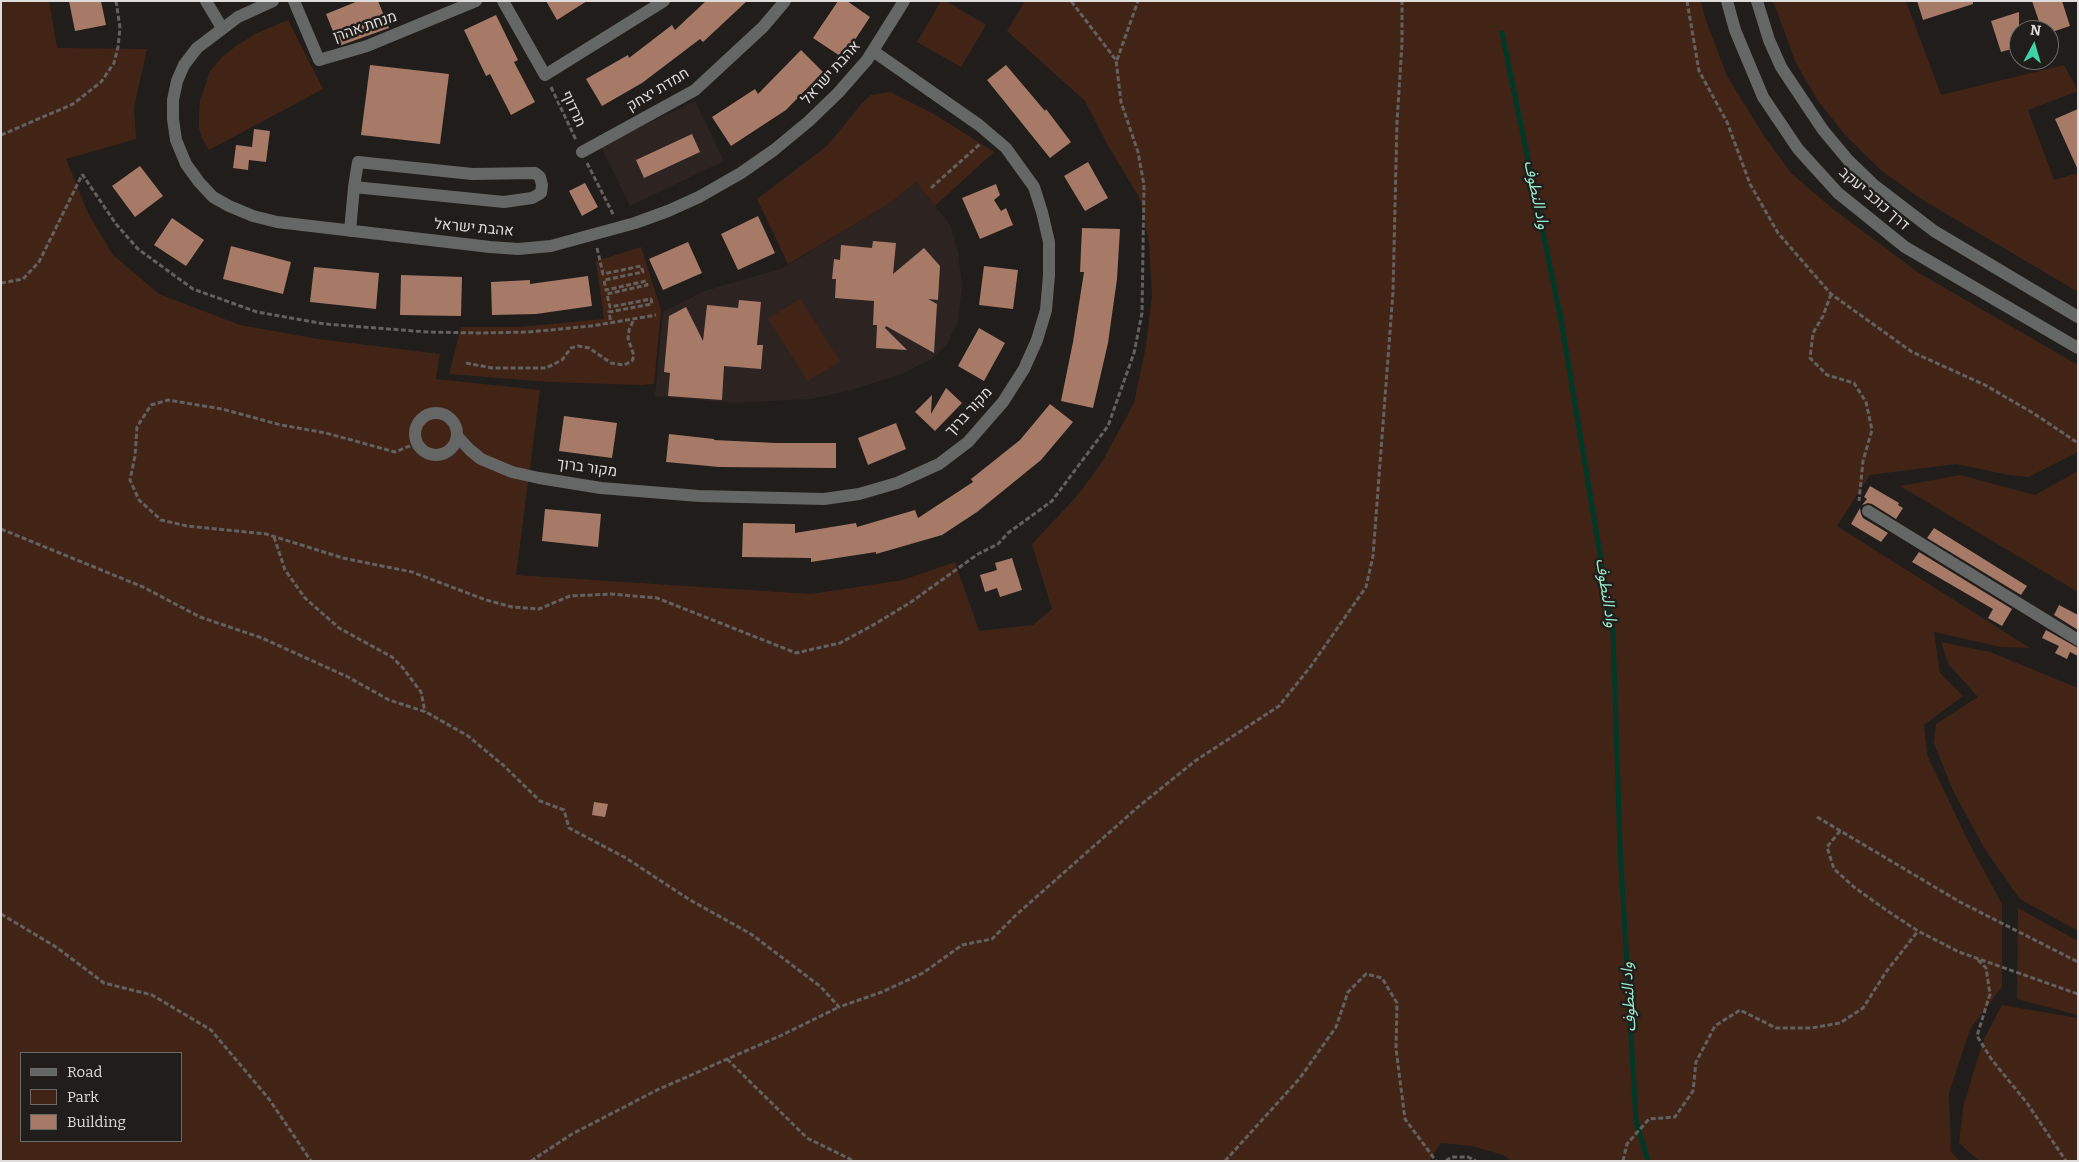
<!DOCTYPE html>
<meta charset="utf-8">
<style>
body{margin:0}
#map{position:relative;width:2079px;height:1162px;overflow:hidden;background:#201d1b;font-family:Bitter,serif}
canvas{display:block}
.frame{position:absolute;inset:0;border:2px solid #dfdddc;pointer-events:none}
.legend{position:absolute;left:20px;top:1052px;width:162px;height:90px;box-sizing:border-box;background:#201d1b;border:1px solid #6c6a68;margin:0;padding:6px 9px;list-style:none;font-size:15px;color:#dfdddc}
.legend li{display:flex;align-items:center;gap:10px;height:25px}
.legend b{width:25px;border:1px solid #6c6a68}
.north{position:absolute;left:2009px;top:20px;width:50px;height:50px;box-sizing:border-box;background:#201d1b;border:1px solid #6c6a68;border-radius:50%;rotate:6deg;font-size:14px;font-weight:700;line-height:20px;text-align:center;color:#dfdddc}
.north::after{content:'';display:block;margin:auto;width:18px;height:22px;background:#3cd4a4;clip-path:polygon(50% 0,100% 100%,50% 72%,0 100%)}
</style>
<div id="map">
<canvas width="2079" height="1162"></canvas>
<div class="frame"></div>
<ul class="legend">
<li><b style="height:6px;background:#656766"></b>Road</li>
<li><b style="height:14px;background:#422417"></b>Park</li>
<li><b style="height:14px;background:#a77a68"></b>Building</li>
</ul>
<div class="north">N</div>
</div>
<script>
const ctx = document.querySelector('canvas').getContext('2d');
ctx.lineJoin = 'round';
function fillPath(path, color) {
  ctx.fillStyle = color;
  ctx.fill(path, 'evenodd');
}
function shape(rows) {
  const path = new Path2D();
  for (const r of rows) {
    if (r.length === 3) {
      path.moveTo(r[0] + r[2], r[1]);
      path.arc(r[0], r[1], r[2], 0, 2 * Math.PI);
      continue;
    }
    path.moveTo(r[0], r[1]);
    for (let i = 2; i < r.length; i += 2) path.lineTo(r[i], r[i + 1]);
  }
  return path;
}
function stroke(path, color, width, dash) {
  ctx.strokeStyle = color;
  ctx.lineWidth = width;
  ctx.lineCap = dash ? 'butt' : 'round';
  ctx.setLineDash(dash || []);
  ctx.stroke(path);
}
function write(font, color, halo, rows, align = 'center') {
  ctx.font = font + ' Bitter,"Noto Sans Arabic",Heebo,serif';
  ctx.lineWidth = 5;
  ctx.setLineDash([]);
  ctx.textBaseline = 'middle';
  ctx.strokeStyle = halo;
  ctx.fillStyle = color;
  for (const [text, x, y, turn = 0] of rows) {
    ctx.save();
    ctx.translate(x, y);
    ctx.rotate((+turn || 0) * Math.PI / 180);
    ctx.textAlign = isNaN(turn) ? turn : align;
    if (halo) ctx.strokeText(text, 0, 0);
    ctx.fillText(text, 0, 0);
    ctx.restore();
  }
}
const built = shape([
 [695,101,724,161,630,206,601,146],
 [916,182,950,225,958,252,962,286,958,321,947,344,931,359,902,374,848,391,810,399,735,403,655,396,663,312,705,291,783,268,890,203]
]);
const green = shape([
 [1,1,49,1,57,48,147,49,134,108,136,139,66,159,88,213,113,255,159,294,240,325,318,339,440,354,436,379,540,390,516,575,811,594,903,580,955,562,979,631,1033,625,1052,609,1032,544,1077,496,1102,462,1134,403,1146,346,1152,296,1149,243,1140,199,1107,144,1085,101,1007,31,1025,1,1701,1,1705,18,1727,76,1764,136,1791,173,1833,209,1919,273,2078,365,2078,452,2028,477,2009,475,1956,464,1870,475,1837,526,2030,648,2001,647,1934,632,1940,673,1963,696,1924,725,1927,755,1969,843,2002,904,2002,987,1970,1029,1949,1093,1951,1152,1960,1161,1512,1161,1503,1155,1472,1146,1441,1143,1429,1161,1,1161],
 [21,1053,181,1053,181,1141,21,1141],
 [941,1,946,1,986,25,961,67,917,42],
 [1773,1,1906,1,1941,95,2064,65,2078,91,2028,110,2054,180,2078,173,2078,292,1921,199,1882,171,1847,137,1818,101,1796,63],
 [288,20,323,89,209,150,202,138,199,128,199,117,200,101,210,71,222,57,236,46,257,33],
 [890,92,934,114,994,152,935,206,916,182,890,203,788,264,757,199,827,146,862,103,871,95],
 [641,247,661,310,654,384,640,385,550,382,449,374,461,327,519,327,604,319,596,261],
 [800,299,840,361,808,381,768,319],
 [2078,471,2078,592,1900,486,1960,475,2035,495],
 [1941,642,1990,652,2078,688,2078,931,2020,899,1986,851,1953,791,1934,743,1936,724,1978,697,1949,665],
 [2018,908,2078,941,2078,1015,2017,999],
 [2002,1005,2078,1018,2078,1161,1979,1161,1959,1143,1963,1108,1973,1073,1985,1037]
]);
const stream = shape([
 [1502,33,1561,320,1613,632,1620,847,1636,1121,1648,1161]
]);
const building = shape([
 [69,1,101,1,106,25,75,31],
 [358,1,378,1,389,28,339,46,326,14],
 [546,1,587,1,557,20],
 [706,1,747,1,703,42,700,39,642,83,602,106,586,79,628,55,629,58,672,25,675,30],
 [838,1,847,1,870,17,843,58,813,38],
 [1917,1,1973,1,1973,4,1923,20],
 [2032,1,2062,1,2070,26,2049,33,2049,30,2042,30],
 [2019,12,2019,47,2001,52,1991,21],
 [496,15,518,60,514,62,535,102,511,115,490,74,486,76,464,30],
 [801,50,823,72,786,110,731,146,712,117,755,89,758,94],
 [370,65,449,74,440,144,361,135],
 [1006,65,1045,111,1046,109,1071,142,1050,158,987,80],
 [2078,109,2078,170,2055,119],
 [254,129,270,131,266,162,249,160,248,170,233,168,236,145,252,147],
 [692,134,700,152,644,178,636,160],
 [1088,162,1108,198,1085,211,1064,176],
 [140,166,163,196,135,217,112,186],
 [585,183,598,207,582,216,569,191],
 [996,184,1000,195,994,200,1001,211,1006,208,1013,225,980,239,962,198],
 [758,216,775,253,738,270,721,234],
 [172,218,204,240,186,266,154,245],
 [1082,228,1120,229,1117,279,1108,343,1093,408,1061,401,1073,342,1084,272,1080,272],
 [873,241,896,243,893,274,924,248,940,266,938,300,928,299,937,304,934,353,886,326,885,328,907,350,876,348,877,325,873,325,874,301,835,298,836,279,832,279,834,259,840,260,841,245,872,248],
 [688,242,702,273,663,290,649,259],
 [231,246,291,262,283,294,223,279],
 [984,266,1018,270,1013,309,979,305],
 [314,267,379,273,376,309,310,302],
 [401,275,462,277,461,316,400,315],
 [588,276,592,306,536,314,492,315,491,282,530,280,530,284],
 [739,300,761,302,757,345,763,345,761,369,724,366,722,400,668,396,670,373,664,372,669,316,686,307,703,341,707,305,738,308],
 [979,328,1005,343,984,381,958,366],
 [946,388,962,403,935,431,915,412,932,395,931,414],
 [1050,404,1073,422,1041,460,977,512,942,535,876,554,876,552,811,562,811,558,742,557,743,523,795,524,795,533,856,523,857,527,915,510,918,518,973,482,971,479,1020,440],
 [564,416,617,423,612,458,559,451],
 [896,423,906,449,868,465,858,438],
 [669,434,714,439,714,440,776,443,836,443,836,468,719,467,666,462],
 [1870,486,1899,503,1898,505,1903,508,1896,519,1872,504,1868,503,1862,505,1867,499,1864,497],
 [1860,508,1861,514,1863,518,1888,533,1881,542,1851,524],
 [545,509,601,514,598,547,542,541],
 [1934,528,2027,586,2021,595,1927,538],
 [1919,552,2012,609,2002,626,1988,618,1993,609,1912,562],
 [1012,558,1022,590,1000,597,997,588,985,592,980,575,997,570,995,563],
 [2059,605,2078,615,2078,630,2054,615],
 [2046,630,2078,648,2078,656,2070,652,2067,659,2055,653,2059,646,2042,638],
 [594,802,608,804,605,817,592,815]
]);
const path = shape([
 [1687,1,1699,71,1727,122,1750,184,1778,233,1831,294,1912,352,1985,385,2033,413,2078,443],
 [1117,60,1138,1],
 [551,87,576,140],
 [1,135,73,104,101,82,114,63,118,47,120,28,116,1],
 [587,163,614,216],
 [82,174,116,224,138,249,193,289,257,312,325,324,427,332,480,333,529,332,591,326,656,315],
 [931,188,981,143],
 [597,248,603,274,641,266,643,272,604,280,606,290,646,281,647,285,607,294,610,307,651,299,652,304,609,312,611,323],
 [1,283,23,279,39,262,82,175],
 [1831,294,1823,316,1813,333,1810,358,1827,375,1854,383,1866,402,1872,430,1863,461,1859,501],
 [466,363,492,368,546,368,562,360,571,348,578,346,589,348,611,363,624,365,632,361,634,356,628,338,629,330,634,319],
 [417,443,395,452,326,433,281,425,222,409,168,400,151,405,137,427,135,456,130,480,139,500,161,520,187,526,266,534,343,558,412,572,486,600,512,607,539,609,570,596,611,594,657,598,796,653,840,643,875,624,911,602,978,554,998,544,1008,533,1052,501,1108,426,1134,353,1142,313,1144,185,1138,152,1121,102,1116,60,1071,1],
 [1,529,143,587,200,617,262,638,348,677,389,700,426,712,468,736,503,765,540,801,564,810,569,828,626,858,690,900,751,934,821,987,839,1007,882,992,923,973,962,945,992,939,1016,915,1138,807,1195,761,1279,706,1311,666,1366,587,1373,556,1393,292,1397,122,1402,44,1402,1],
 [274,537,285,570,305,598,339,628,392,657,403,668,421,692,425,712],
 [1817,817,1960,902,2078,962],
 [1840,831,1827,847,1834,869,1854,887,1886,910,1918,931,1959,952,2078,994],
 [1,914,56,947,104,983,152,995,211,1030,269,1099,311,1161],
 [1978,960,1986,968,1990,994,1977,1036,1992,1060,2027,1103,2066,1161],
 [727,1059,807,1138,854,1161],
 [531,1161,572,1134,659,1089,780,1036,839,1007],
 [1225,1161,1300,1078,1336,1027,1348,992,1366,974,1382,978,1397,1003,1396,1049,1405,1119,1436,1161],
 [1446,1161,1451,1157,1468,1157,1476,1161],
 [1623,1161,1627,1144,1649,1119,1675,1117,1693,1091,1696,1062,1715,1026,1740,1010,1776,1028,1811,1028,1840,1023,1863,1008,1886,972,1918,931]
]);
const minor = shape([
 [206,1,222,28],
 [273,1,238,17,197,48,184,65,177,81,173,100,173,119,176,140,186,164,199,182,213,197,229,206,253,216,277,222,490,247,518,249,551,246,635,223,668,211,699,197,741,173,774,150,809,121,838,93,867,60,904,1],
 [294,1,319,60,367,46,476,1],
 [503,1,545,75,664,1],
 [1727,1,1735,30,1763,97,1798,149,1838,193,1905,247,2078,348],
 [1757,1,1769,40,1781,67,1823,130,1848,160,1874,185,1934,231,2078,317],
 [582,152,695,90,763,27,785,1],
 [350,231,354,187,358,162,472,174,535,173,540,177,542,185,541,193,532,198,504,202,354,187],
 [436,434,21],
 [457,436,470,450,481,459,512,472,539,478,601,488,699,496,824,499,859,494,897,483,939,464,968,442,1003,402,1024,369,1037,340,1046,310,1049,275,1049,242,1042,212,1034,187,1006,148,979,125,873,51],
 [1868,511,2078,640]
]);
const streetNames = [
 ["מנחת אהרן",365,27,-19],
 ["אהבת ישראל",831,73,-48],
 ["חמדת יצחק",658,90,-31],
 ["תרדוף",573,109,65],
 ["דרך כוכב יעקב",1874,199,41],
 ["אהבת ישראל",474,228,5],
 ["מקור ברוך",969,412,-47],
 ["מקור ברוך",587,468,8]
];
const waterNames = [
 ["واد النطوف",1536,195,78],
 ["واد النطوف",1606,593,81],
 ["واد النطوف",1629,997,-93]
];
fillPath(built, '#2d2421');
fillPath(green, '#422417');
stroke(stream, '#003828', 5);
fillPath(building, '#a77a68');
stroke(path, '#63605e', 3, [5, 2.5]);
stroke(minor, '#656766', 12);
write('15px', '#dfdddc', '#201d1b', streetNames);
write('italic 16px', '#98eac9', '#201d1b', waterNames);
</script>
